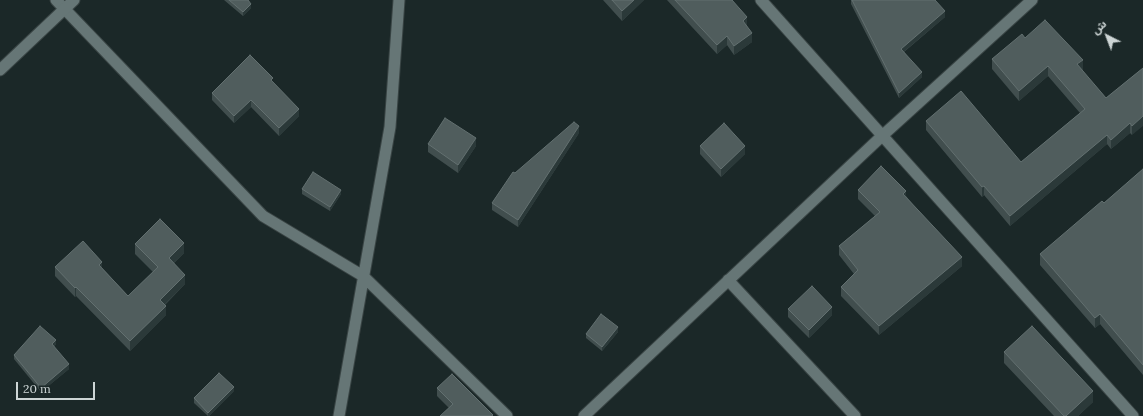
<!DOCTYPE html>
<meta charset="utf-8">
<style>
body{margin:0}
#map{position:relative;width:1143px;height:416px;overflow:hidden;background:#1b2828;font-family:Lora,"Noto Sans Arabic",serif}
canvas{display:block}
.north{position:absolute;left:1087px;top:16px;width:40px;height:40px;-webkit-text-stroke:3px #1b2828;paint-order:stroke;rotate:318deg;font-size:11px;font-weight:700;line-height:16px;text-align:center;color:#cdd5d5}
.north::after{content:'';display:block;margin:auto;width:14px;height:18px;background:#cdd5d5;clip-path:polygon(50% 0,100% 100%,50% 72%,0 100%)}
.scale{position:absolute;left:16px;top:382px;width:79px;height:18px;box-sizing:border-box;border:2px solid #cdd5d5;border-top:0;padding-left:5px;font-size:12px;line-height:14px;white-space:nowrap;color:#cdd5d5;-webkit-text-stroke:3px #1b2828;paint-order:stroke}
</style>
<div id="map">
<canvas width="1143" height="416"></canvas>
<div class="north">ش</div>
<div class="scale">20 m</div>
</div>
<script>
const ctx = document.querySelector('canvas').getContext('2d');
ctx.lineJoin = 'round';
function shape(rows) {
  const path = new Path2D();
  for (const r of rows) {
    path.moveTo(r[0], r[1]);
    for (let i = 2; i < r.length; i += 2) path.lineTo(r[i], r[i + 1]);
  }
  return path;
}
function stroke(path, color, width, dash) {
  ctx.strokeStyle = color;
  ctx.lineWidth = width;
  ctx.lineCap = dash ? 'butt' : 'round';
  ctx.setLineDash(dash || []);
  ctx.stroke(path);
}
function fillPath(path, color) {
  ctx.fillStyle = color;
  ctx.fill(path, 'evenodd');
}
const minor = shape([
 [56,0,263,216,363,276,507,416],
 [761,0,1133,416],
 [728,280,855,416],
 [339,416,390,127,399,0],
 [584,416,882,136,1032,0]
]);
const tertiary = shape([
 [0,70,74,0]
]);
const wall = shape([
 [224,0,248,0,251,8,243,16],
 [603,0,644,0,622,21],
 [667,0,732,0,747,26,752,42,734,55,727,45,717,54],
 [851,0,935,0,945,17,904,52,922,77,899,98,851,4],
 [1025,38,1083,70,1082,71,1106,98,1143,68,1132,135,1130,133,1111,149,1107,144,1010,226,984,195,982,197,926,130,926,121,1021,162,1080,113,1048,76,1019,101,992,69,992,59],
 [273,82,299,116,279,136,251,107,234,123,212,100,212,93],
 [579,133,518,227,492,210,492,203,515,173],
 [428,144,476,146,458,173,428,152],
 [700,146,745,154,721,177,700,154],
 [1143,169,1143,375,1100,324,1095,328,1040,265,1040,254,1104,203],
 [302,189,341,194,330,211,302,194],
 [858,190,906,196,962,266,879,335,841,296,841,287,854,274,839,255,839,246,875,216,858,199],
 [135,244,184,253,174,263,185,284,165,305,166,315,130,351,76,296,75,297,55,276,55,267,102,268,128,296,153,272,135,254],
 [788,309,832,315,809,338,788,317],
 [618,332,602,351,586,338,586,334],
 [56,344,54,347,69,369,41,392,14,359,14,355],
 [1004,352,1093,402,1078,416,1054,416,1004,363],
 [437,388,493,416,449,408,437,396],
 [234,391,209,416,208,416,194,403,194,398]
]);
const shadedWall = shape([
 [634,0,644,0,622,21,622,11],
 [251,4,251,8,243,16,243,12],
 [945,11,945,17,901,54,901,49],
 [747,17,747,26,743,30,743,21],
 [752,33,752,42,734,55,734,46],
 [727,36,727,45,717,54,717,45],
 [1083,60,1083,70,1077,74,1077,64],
 [1048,66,1048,76,1019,101,1019,91],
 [922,72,922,77,899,98,899,93],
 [251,100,251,107,234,123,234,116],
 [299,109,299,116,279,136,279,128],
 [1143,116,1143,126,1132,135,1132,126],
 [1130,123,1130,133,1111,149,1111,140],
 [579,126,579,133,518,227,518,220],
 [1107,135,1107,144,1010,226,1010,216],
 [476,138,476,146,458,173,458,165],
 [745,146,745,154,721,177,721,169],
 [984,186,984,195,982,197,982,187],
 [341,190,341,194,330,211,330,207],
 [906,191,906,200,903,194],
 [184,243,184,253,169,267,169,258],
 [962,257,962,266,879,335,879,326],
 [102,262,102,272,99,265],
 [185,275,185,284,160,309,160,300],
 [76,287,76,296,75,297,75,288],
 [166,306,166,315,130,351,130,341],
 [832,307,832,315,809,338,809,330],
 [1100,314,1100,324,1095,328,1095,318],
 [618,327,618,332,602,351,602,347],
 [56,340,56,344,52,349,52,344],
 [69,364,69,369,41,392,41,388],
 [234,387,234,391,209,416,208,416,208,413],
 [1093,391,1093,402,1078,416,1066,416]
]);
const building = shape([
 [229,0,248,0,251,4,243,12,229,0],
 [612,0,634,0,622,11,612,0],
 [675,0,732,0,747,17,743,21,752,33,734,46,727,36,717,45,675,0],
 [852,0,935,0,945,11,901,49,922,72,899,93,852,0],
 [1045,20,1083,60,1077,64,1106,98,1143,68,1143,116,1132,126,1130,123,1111,140,1107,135,1010,216,984,186,982,187,926,121,961,91,1021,162,1085,109,1048,66,1019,91,992,59,1022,34,1025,38,1045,20],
 [250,55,273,78,271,80,299,109,279,128,251,100,234,116,212,93,250,55],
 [445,118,476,138,458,165,428,144,445,118],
 [574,122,579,126,518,220,492,203,513,172,515,173,574,122],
 [724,123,745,146,721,169,700,146,724,123],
 [881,166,906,191,903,194,962,257,879,326,841,287,858,270,839,246,880,212,858,190,881,166],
 [1143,169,1143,365,1100,314,1095,318,1040,254,1102,201,1104,203,1143,169],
 [313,172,341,190,330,207,302,189,313,172],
 [160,219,184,243,169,258,185,275,160,300,166,306,130,341,76,287,75,288,55,267,83,241,102,262,99,265,128,296,158,267,135,244,160,219],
 [812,286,832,307,809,330,788,309,812,286],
 [601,314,618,327,602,347,586,334,601,314],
 [40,326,56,340,52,344,69,364,41,388,14,355,40,326],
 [1032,326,1093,391,1066,416,1064,416,1004,352,1032,326],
 [219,373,234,387,208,413,194,398,219,373],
 [452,374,493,415,492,416,440,416,453,404,437,388,452,374]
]);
stroke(minor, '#394444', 13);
stroke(tertiary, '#394444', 13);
stroke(minor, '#667676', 11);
stroke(tertiary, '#667676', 11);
fillPath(wall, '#414e4e');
fillPath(shadedWall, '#2b3939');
fillPath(building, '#505d5d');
stroke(building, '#637070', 1);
</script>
